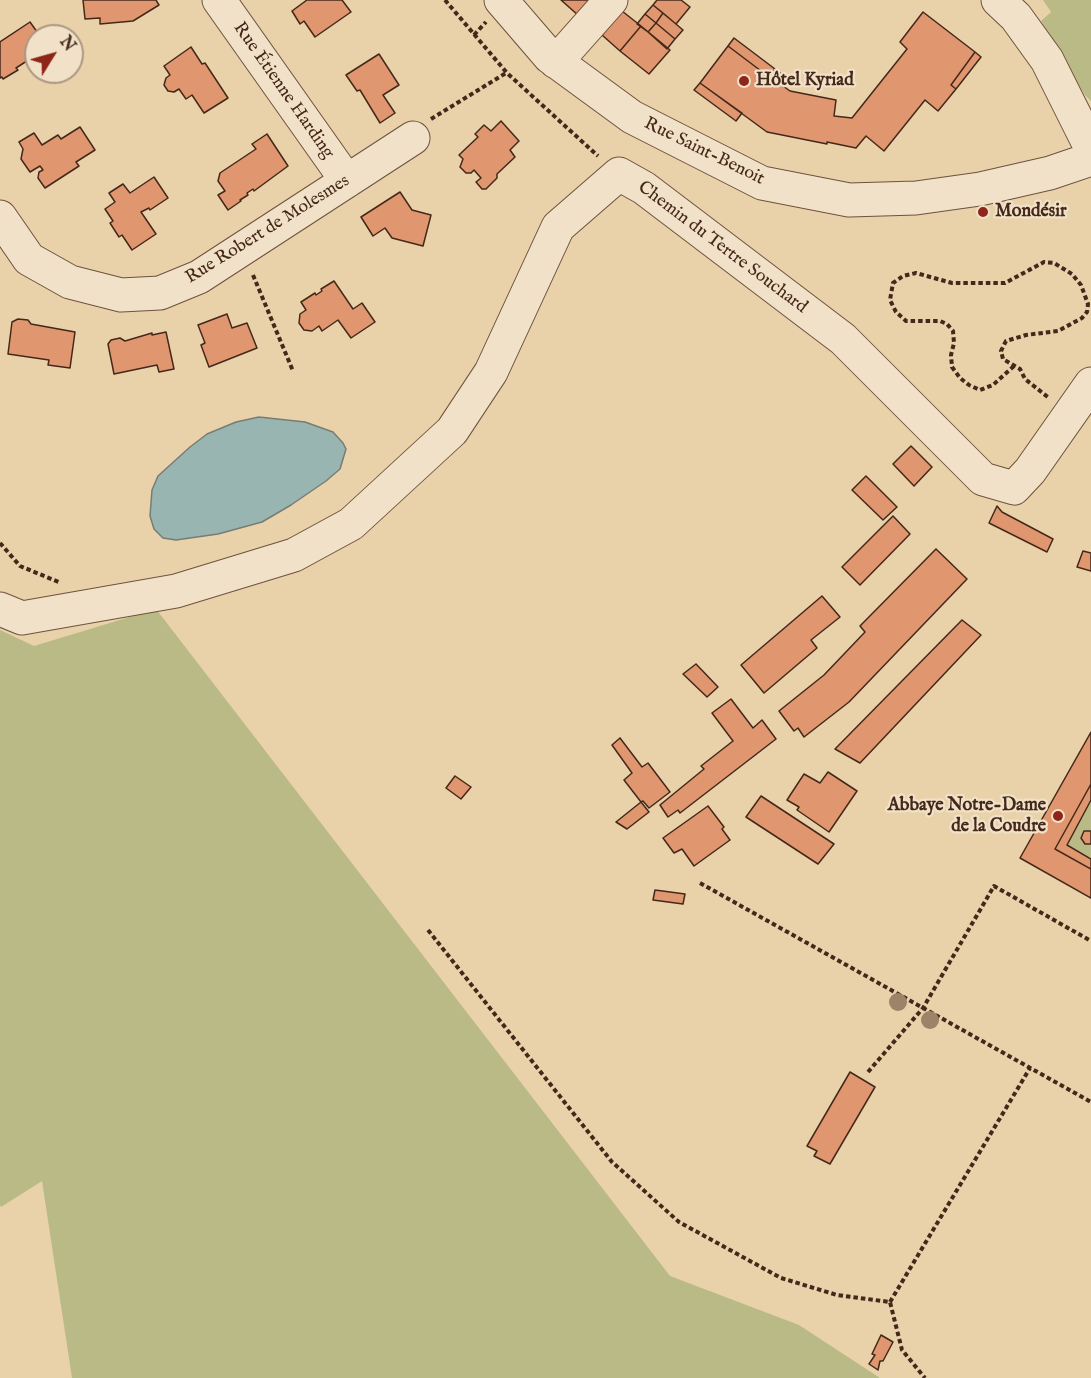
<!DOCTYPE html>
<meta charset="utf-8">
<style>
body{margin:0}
#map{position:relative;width:1091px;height:1378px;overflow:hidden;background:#e9d1aa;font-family:"IM FELL English",serif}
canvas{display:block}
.north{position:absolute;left:24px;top:24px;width:60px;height:60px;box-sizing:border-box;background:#f1e1c8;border:2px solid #ac9782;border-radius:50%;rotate:53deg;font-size:16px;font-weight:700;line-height:24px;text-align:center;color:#44281a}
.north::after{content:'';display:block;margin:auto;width:21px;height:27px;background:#8f2418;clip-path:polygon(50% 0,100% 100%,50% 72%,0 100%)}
</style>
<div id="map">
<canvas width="1091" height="1378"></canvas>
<div class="north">N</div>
</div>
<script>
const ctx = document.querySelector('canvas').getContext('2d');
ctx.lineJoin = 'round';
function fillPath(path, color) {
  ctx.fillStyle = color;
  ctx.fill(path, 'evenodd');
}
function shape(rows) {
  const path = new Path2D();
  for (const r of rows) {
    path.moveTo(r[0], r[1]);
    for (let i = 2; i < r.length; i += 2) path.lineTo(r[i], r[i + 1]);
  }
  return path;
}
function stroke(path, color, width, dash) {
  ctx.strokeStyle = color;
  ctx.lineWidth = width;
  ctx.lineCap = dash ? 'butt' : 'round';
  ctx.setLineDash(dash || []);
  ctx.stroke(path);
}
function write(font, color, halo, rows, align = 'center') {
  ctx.font = font + ' "IM FELL English",serif';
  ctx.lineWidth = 4.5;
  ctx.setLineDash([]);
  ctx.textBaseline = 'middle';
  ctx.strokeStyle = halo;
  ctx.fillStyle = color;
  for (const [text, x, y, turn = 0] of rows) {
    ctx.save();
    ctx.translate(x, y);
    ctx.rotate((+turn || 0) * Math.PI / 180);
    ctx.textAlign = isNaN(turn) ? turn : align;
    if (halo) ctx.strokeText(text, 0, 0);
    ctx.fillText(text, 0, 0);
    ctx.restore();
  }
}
const green = shape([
 [1043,0,1091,0,1091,101,1085,95,1041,21,1051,12],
 [156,609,670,1276,799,1325,880,1378,72,1378,42,1181,1,1207,0,1205,0,630,34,646],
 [1091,800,1091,859,1067,845]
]);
const water = shape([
 [259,417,305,422,333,432,343,443,346,449,340,469,326,481,291,505,262,522,218,534,176,540,163,538,154,529,150,516,152,490,158,476,190,447,207,434,236,422,259,417]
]);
const building = shape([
 [83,0,156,0,159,5,133,21,100,24,100,18,85,19,83,0],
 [307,0,342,0,351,12,315,37,304,21,300,24,292,11,307,0],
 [561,0,593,0,579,16,561,0],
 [657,0,681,0,690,7,676,24,653,5,657,0],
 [653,5,663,13,656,23,645,14,653,5],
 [622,11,641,26,620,51,602,35,622,11],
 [923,12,975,52,951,85,956,89,938,111,925,100,884,151,866,136,856,148,827,142,827,144,767,132,700,83,728,46,769,77,775,69,789,79,783,86,790,91,836,100,834,116,852,118,907,49,900,42,923,12],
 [663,13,683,30,675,39,656,23,663,13],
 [645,14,656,23,648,32,637,24,645,14],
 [30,22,40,36,36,36,36,55,16,68,18,70,3,79,2,77,0,78,0,42,30,22],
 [656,23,675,39,667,49,648,32,656,23],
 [641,26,670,50,649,74,620,51,641,26],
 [734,38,775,69,769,77,728,46,734,38],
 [191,47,202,64,205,63,228,98,204,113,192,95,186,99,179,89,174,92,168,91,164,85,166,78,170,75,164,66,191,47],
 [975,52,981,57,956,89,951,85,975,52],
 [379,54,399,85,383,95,395,113,380,123,360,90,357,91,346,75,379,54],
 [700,83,742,113,736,121,694,90,700,83],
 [501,121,519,141,510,150,515,157,497,174,497,178,486,189,482,189,476,182,481,178,474,170,471,173,466,173,460,167,463,159,459,155,478,137,475,134,484,125,491,131,501,121],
 [80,127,95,150,76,162,79,166,45,188,38,178,39,172,43,170,40,166,30,172,21,159,23,149,19,142,34,133,42,145,58,135,61,139,80,127],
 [267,134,288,166,254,191,253,189,247,193,248,195,240,200,241,201,228,210,218,195,225,191,218,181,220,173,256,149,252,144,267,134],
 [154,177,168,198,150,210,149,208,141,212,156,234,132,250,122,235,119,237,110,223,113,221,105,209,115,202,109,193,123,184,130,193,154,177],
 [400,192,412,210,431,215,423,246,392,238,385,228,373,236,361,217,400,192],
 [334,281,353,309,362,303,375,322,351,338,338,320,322,331,319,326,312,331,304,330,299,323,300,314,306,310,301,302,315,293,316,295,322,291,321,289,334,281],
 [227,314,232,328,247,323,257,348,209,367,201,345,205,343,198,325,227,314],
 [18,319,28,320,31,324,75,332,70,368,48,365,49,360,8,354,12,322,18,319],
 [166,332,174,369,159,372,157,365,114,374,108,344,111,340,120,338,125,341,152,333,152,335,166,332],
 [911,446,932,467,914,486,893,464,911,446],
 [866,476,897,507,883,520,852,490,866,476],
 [997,506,1002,512,1053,539,1047,552,989,523,997,506],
 [893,516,910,534,860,585,842,567,893,516],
 [936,549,967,579,849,702,804,737,798,728,794,731,779,711,824,675,865,632,860,626,936,549],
 [1083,551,1091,553,1091,571,1077,567,1083,551],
 [822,596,840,617,811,640,817,648,764,693,741,665,822,596],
 [962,620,981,635,860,763,835,749,962,620],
 [696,664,718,687,707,697,683,674,696,664],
 [731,699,753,728,762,720,776,739,680,813,678,810,668,817,660,805,704,769,701,766,733,741,712,713,731,699],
 [1091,732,1091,784,1055,849,1091,869,1091,898,1020,858,1091,732],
 [620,738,642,767,648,763,670,792,649,808,643,801,641,802,624,780,632,773,612,745,620,738],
 [828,772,857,791,829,832,797,810,799,807,787,800,804,774,820,783,828,772],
 [455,776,471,787,461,799,446,788,455,776],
 [1091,784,1091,800,1067,845,1091,859,1091,869,1055,849,1091,784],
 [761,796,834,844,818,864,746,817,761,796],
 [641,802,649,812,627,829,616,822,641,802],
 [708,806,724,827,722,829,730,840,694,866,682,849,674,853,663,838,708,806],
 [1084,831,1091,831,1091,844,1085,844,1081,838,1084,831],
 [655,890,685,894,683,904,653,900,655,890],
 [850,1072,875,1087,830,1164,814,1156,817,1151,807,1146,850,1072],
 [881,1335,893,1342,883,1361,880,1361,878,1370,869,1364,875,1355,872,1354,881,1335]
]);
const path = shape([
 [445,0,507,73,598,156],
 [474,35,486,22],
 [431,119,506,73],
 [253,275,293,371],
 [1014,366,993,385,980,390,969,385,960,378,952,367,951,355,954,343,953,331,947,324,940,321,906,321,896,312,890,300,893,283,903,276,916,273,952,283,1005,283,1044,262,1054,263,1072,274,1081,285,1088,304,1087,312,1082,318,1058,331,1026,335,1006,341,1001,351,1003,359,1020,369,1025,379,1049,398],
 [0,543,20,566,61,583],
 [700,883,1091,1102],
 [428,930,612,1162,679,1222,781,1278,837,1295,890,1302,902,1350,925,1378],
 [868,1072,923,1008,994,886,1091,941],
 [890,1302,1030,1068]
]);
const minor = shape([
 [219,0,347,181],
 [501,0,550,57,632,117,762,183,849,200,916,198,980,189,1050,173,1091,159],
 [998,0,1016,17,1047,60,1091,148],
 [556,62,611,0],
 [0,217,29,259,70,282,121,295,160,293,199,277,413,138],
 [0,609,22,618,176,591,294,555,351,524,452,431,491,372,558,227,619,174,644,188,843,339,983,479,1014,488,1030,471,1091,384]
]);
const trees = [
 [898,1002],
 [930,1020]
];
const markers = [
 [744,81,6,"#8f2418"],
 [983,212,6,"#8f2418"],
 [1058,816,6,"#8f2418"]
];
const poiNames = [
 ["Hôtel Kyriad",756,81],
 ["Mondésir",995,212],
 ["Abbaye Notre-Dame",1046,806,"right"],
 ["de la Coudre",1046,827,"right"]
];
const streetNames = [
 ["Rue Étienne Harding",283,91,55],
 ["Rue Saint-Benoit",704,152,26],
 ["Rue Robert de Molesmes",268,230,-32],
 ["Chemin du Tertre Souchard",722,248,37]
];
fillPath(green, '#baba86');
fillPath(water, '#99b5b1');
stroke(water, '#777d75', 1.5);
fillPath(building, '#e09770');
stroke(building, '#44281a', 1.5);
stroke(minor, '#6d523e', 35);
stroke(path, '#44281a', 4, [4.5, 3]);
stroke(minor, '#f1e1c8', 33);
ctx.fillStyle = '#9b8467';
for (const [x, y] of trees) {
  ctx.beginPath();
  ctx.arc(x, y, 9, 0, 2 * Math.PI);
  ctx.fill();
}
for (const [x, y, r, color] of markers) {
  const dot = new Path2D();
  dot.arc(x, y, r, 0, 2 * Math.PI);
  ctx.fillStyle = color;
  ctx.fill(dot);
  stroke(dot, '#f1e1c8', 2);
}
write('bold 18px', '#44281a', '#f1e1c8', poiNames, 'left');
write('18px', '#44281a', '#f1e1c8', streetNames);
</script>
